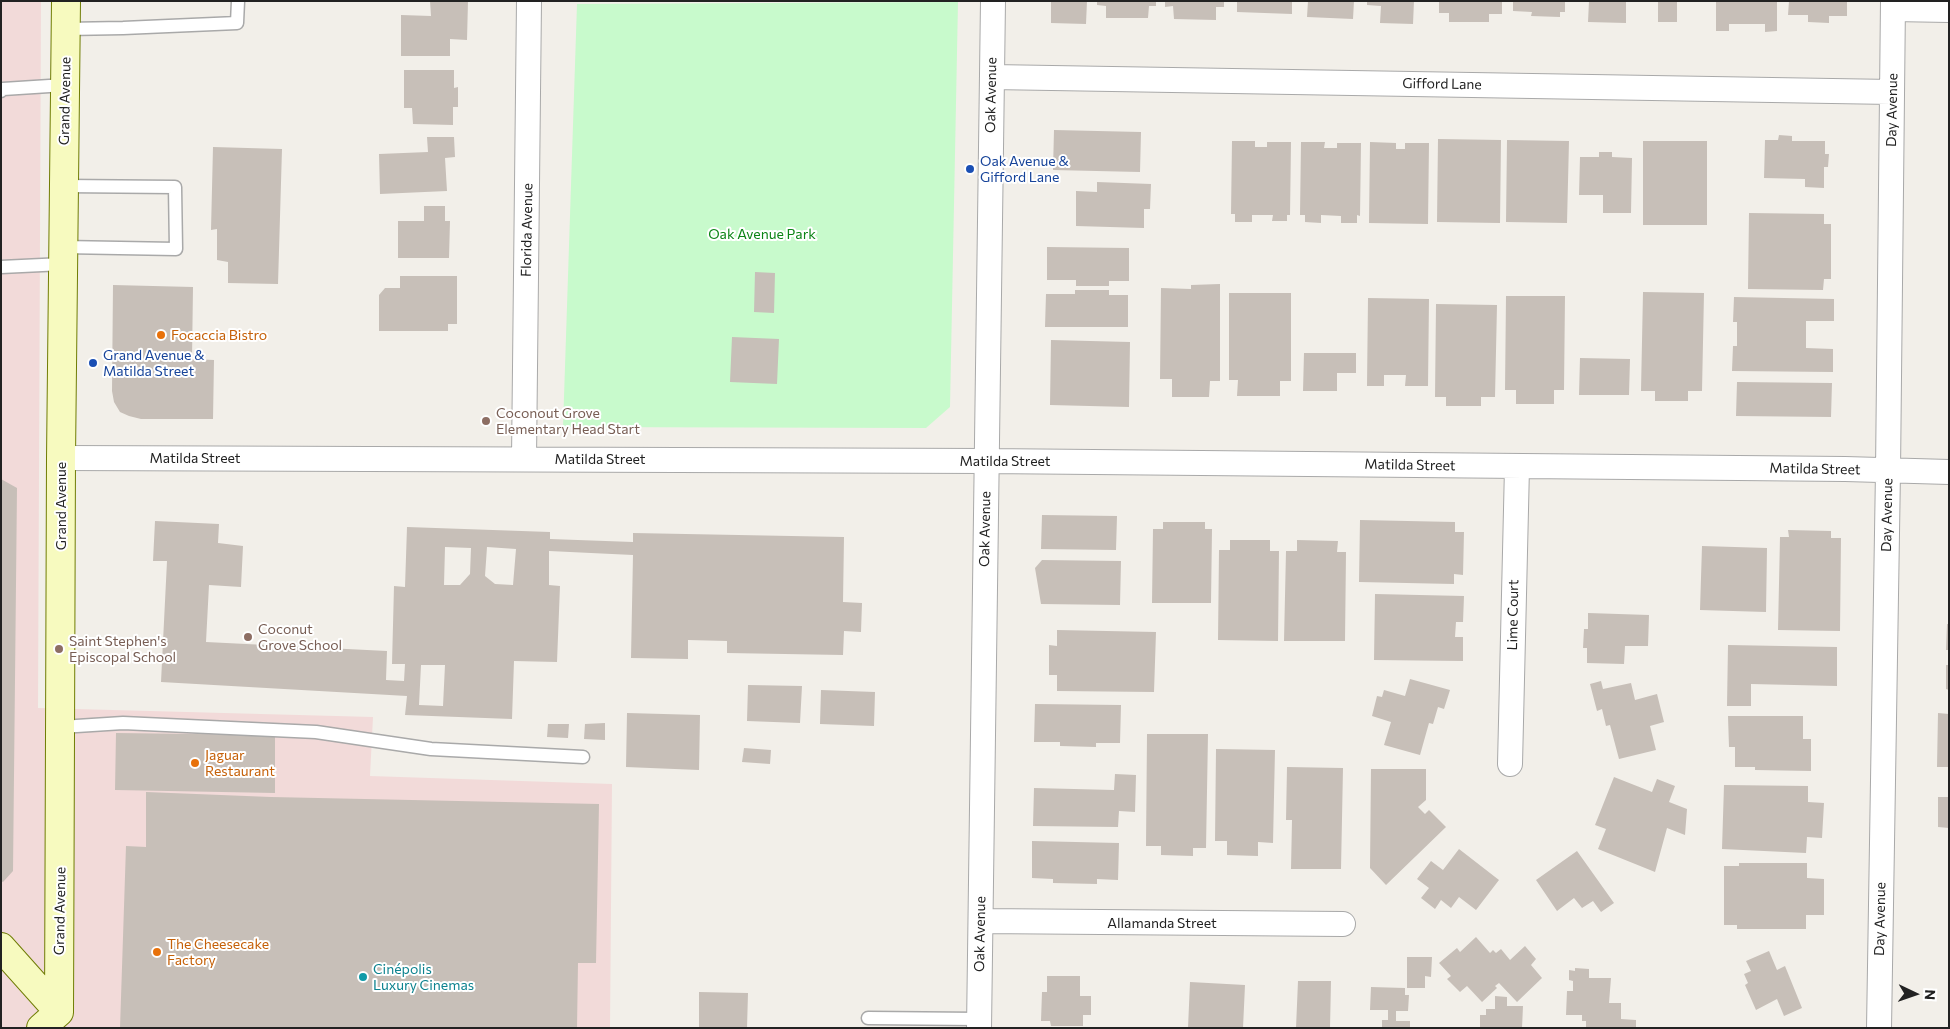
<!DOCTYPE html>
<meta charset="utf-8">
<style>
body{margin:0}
#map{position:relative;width:1950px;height:1029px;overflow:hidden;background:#f2efe9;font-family:Commissioner,sans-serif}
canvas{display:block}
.frame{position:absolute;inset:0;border:2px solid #222;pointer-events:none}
.north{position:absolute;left:1890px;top:969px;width:50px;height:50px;-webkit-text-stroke:4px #fff;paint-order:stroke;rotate:93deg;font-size:14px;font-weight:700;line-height:20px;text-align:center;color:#222}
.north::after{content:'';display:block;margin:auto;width:18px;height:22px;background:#222;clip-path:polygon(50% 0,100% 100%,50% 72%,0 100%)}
</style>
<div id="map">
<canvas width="1950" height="1029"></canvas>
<div class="frame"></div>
<div class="north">N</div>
</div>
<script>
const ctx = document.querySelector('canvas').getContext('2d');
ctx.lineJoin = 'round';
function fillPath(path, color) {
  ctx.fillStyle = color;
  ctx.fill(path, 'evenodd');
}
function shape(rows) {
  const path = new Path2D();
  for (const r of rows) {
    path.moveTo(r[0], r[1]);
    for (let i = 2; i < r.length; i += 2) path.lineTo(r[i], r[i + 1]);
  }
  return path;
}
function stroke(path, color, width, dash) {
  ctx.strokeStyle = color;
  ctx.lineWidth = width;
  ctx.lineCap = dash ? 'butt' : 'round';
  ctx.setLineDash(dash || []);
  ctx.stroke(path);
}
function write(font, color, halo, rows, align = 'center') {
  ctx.font = font + ' Commissioner,sans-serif';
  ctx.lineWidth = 4;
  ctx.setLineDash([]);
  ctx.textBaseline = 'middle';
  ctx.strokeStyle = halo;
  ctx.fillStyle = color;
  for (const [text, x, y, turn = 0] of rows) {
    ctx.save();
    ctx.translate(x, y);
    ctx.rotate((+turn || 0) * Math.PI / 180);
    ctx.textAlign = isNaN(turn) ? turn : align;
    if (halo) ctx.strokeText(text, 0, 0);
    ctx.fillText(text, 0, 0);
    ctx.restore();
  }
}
const commercial = shape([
 [1,1,41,1,38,708,373,717,370,776,612,784,610,1028,1,1028]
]);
const park = shape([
 [958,2,950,407,926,428,563,427,577,4]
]);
const building = shape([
 [430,1,468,1,467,40,450,39,450,56,401,56,401,15,431,16],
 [1051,1,1087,1,1086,24,1051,23],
 [1097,1,1156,1,1156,6,1149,6,1148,18,1106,18,1106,6,1097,5],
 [1165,1,1224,1,1224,7,1216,7,1216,20,1174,19,1173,6,1165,7],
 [1237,1,1292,1,1292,14,1237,12],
 [1308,1,1354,1,1353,19,1307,17],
 [1367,1,1414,1,1413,24,1380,23,1381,6,1367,5],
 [1439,1,1502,1,1502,14,1489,14,1489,22,1449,22,1449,13,1439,13],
 [1513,1,1565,1,1565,12,1560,12,1560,17,1531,16,1532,12,1513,11],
 [1589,1,1626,1,1626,23,1588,22],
 [1658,1,1677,1,1677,22,1658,22],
 [1716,1,1777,1,1777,31,1765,32,1765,24,1729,24,1729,31,1716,31],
 [1789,1,1847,1,1847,16,1829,16,1829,23,1808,22,1808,15,1788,15],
 [404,70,454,70,454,88,458,87,458,107,453,107,453,125,413,124,412,108,404,108],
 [1054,130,1141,132,1140,172,1053,170],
 [1779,135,1792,136,1792,141,1825,141,1825,154,1829,154,1828,167,1824,167,1824,188,1805,187,1805,179,1764,178,1765,140,1778,140],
 [427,137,454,137,455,157,445,158,447,191,380,194,379,154,428,152],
 [1438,139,1501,140,1500,223,1437,222],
 [1507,140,1569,141,1567,223,1506,222],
 [1232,141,1255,141,1255,147,1267,147,1267,142,1291,142,1290,215,1287,215,1287,221,1272,221,1273,215,1252,215,1252,222,1235,222,1235,214,1231,214],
 [1643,141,1707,141,1707,225,1643,225],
 [1301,142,1325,142,1324,148,1337,148,1337,143,1361,143,1360,216,1357,215,1357,223,1341,223,1341,216,1321,215,1321,223,1305,222,1305,215,1300,215],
 [1370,142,1396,143,1396,149,1405,149,1405,143,1429,143,1428,224,1369,223],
 [213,147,282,149,278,284,228,283,228,262,217,260,217,229,211,230],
 [1599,152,1612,152,1612,157,1632,158,1631,213,1603,213,1603,195,1579,195,1580,157,1599,157],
 [1097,182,1151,184,1150,209,1144,209,1144,228,1076,226,1076,191,1097,192],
 [424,206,445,206,445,221,450,221,449,258,398,258,398,221,424,221],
 [1749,213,1824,214,1824,224,1831,224,1831,279,1824,279,1823,290,1748,289],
 [1047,247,1129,248,1129,281,1109,281,1109,286,1076,286,1076,280,1047,280],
 [755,272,775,273,774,313,754,312],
 [400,276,457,276,457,324,448,324,448,331,379,331,379,295,385,288,400,288],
 [1220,284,1220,381,1210,381,1209,397,1172,397,1172,379,1160,379,1161,288,1191,289,1191,285],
 [113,285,193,287,192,359,214,360,213,419,141,419,129,416,120,412,114,402,112,391],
 [1075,290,1109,290,1109,295,1128,295,1128,327,1045,327,1046,294,1075,294],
 [1643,292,1704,293,1702,391,1688,391,1688,401,1655,401,1655,391,1641,391],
 [1229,293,1291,293,1291,381,1280,381,1280,396,1237,396,1238,380,1229,380],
 [1506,296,1565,296,1564,390,1554,390,1554,404,1516,404,1516,390,1505,390],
 [1734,297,1834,299,1834,321,1806,321,1806,348,1833,349,1833,372,1732,371,1733,346,1737,346,1737,322,1733,322],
 [1368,298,1429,299,1428,386,1405,386,1406,375,1384,375,1384,386,1367,386],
 [1436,304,1497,305,1495,397,1481,397,1481,406,1446,406,1446,397,1435,397],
 [732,337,779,339,777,384,730,382],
 [1051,340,1130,342,1129,407,1050,405],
 [1304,353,1356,353,1356,373,1337,373,1337,391,1303,391],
 [1580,358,1630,359,1629,395,1579,395],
 [1737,382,1832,383,1831,417,1736,416],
 [1,479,17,488,13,871,3,882,1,881],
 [1042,515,1117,516,1116,550,1041,549],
 [1360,520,1455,522,1455,532,1464,532,1463,575,1454,574,1454,584,1359,582],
 [155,521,219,524,218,543,243,546,241,587,209,585,206,642,387,651,386,680,404,681,405,664,392,664,394,586,405,587,407,527,550,532,550,539,633,542,633,533,844,537,843,602,862,603,861,632,844,631,843,655,727,653,727,641,688,640,688,659,631,658,633,555,549,551,549,585,560,586,557,662,514,661,512,719,405,715,407,696,161,682,167,561,153,561],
 [445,547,471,548,470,574,460,585,444,585],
 [487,547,516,549,513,585,495,584,485,576],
 [421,665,445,665,443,706,419,705],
 [1163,522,1205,522,1205,529,1212,529,1211,603,1152,603,1153,529,1163,529],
 [1788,530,1831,531,1831,538,1841,538,1840,631,1778,630,1780,537,1789,537],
 [1230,540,1270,540,1270,551,1279,551,1278,641,1218,640,1219,550,1230,550],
 [1297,540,1338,541,1337,552,1346,552,1345,641,1284,641,1286,551,1297,551],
 [1702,546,1767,548,1766,612,1700,610],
 [1042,560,1121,561,1120,605,1041,604,1035,568],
 [1375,594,1464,596,1463,622,1456,622,1455,637,1463,637,1463,661,1374,660],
 [1588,613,1649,615,1648,646,1625,646,1624,664,1587,663,1587,648,1583,648,1584,629,1588,629],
 [1947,624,1949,624,1949,650,1946,650],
 [1057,630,1156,632,1154,692,1057,691,1057,675,1049,675,1049,645,1057,646],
 [1728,645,1837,647,1837,686,1751,684,1751,706,1727,706],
 [1946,665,1949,665,1949,690,1946,689],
 [1410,679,1450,690,1444,709,1438,707,1433,724,1429,723,1420,755,1384,745,1391,722,1372,716,1377,696,1382,697,1384,690,1405,696],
 [1601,681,1603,689,1631,683,1635,700,1657,694,1664,722,1650,726,1656,750,1619,759,1610,725,1606,726,1602,709,1597,711,1590,684],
 [748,685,802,686,800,723,747,721],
 [821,690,875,692,874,726,820,724],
 [1035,704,1121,705,1120,743,1096,743,1096,747,1060,746,1060,742,1034,742],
 [627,713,700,715,699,770,626,767],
 [1938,713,1949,714,1949,767,1937,767],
 [1728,716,1803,716,1803,739,1811,739,1811,771,1755,770,1755,767,1735,767,1735,747,1729,747],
 [605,723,605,740,584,739,585,724],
 [548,724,569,724,568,738,547,737],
 [116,733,275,735,275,793,115,790],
 [1147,734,1208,734,1206,848,1193,848,1193,856,1161,855,1161,846,1146,846],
 [744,748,771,750,770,764,742,762],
 [1216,749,1275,750,1273,843,1258,842,1258,856,1227,855,1227,841,1215,841],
 [1287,767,1343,768,1341,869,1291,869,1292,820,1286,820],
 [1371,769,1426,769,1426,800,1418,807,1425,814,1429,810,1446,827,1386,885,1370,868],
 [1115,774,1136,775,1135,812,1119,811,1118,827,1033,826,1034,788,1114,790],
 [1614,777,1652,792,1657,779,1675,786,1669,802,1687,809,1685,835,1667,828,1655,872,1598,849,1606,829,1595,825],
 [1724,785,1808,786,1808,802,1824,803,1822,838,1807,837,1806,853,1722,849],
 [146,792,271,797,599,804,596,963,578,963,577,1028,120,1028,126,846,146,847],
 [1938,797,1949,797,1949,828,1938,827],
 [1032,841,1119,843,1118,880,1097,879,1097,884,1053,883,1053,879,1032,878],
 [1459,849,1499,880,1476,910,1459,897,1451,908,1441,900,1435,909,1421,898,1429,888,1417,879,1431,861,1443,870],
 [1577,851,1614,903,1601,912,1593,901,1582,908,1574,898,1557,911,1536,880],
 [1739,863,1807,863,1807,878,1824,879,1824,915,1806,915,1806,929,1737,929,1737,925,1724,925,1724,866,1739,866],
 [1476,937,1490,953,1493,950,1496,953,1501,949,1510,960,1525,946,1536,959,1531,965,1542,978,1517,1002,1499,983,1495,986,1497,988,1482,1002,1467,986,1460,992,1447,979,1451,976,1439,963,1457,948,1460,952],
 [1769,951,1777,970,1785,966,1802,1008,1784,1016,1777,999,1756,1010,1745,985,1748,983,1744,974,1751,971,1746,961],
 [1407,957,1432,957,1431,977,1425,976,1425,988,1407,988],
 [1575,968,1589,969,1589,978,1611,978,1609,1003,1621,1003,1621,1019,1636,1020,1636,1028,1586,1027,1586,1021,1582,1021,1582,1015,1566,1015,1567,991,1573,991,1573,981,1569,980,1569,970,1575,971],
 [1047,976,1080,976,1080,996,1091,996,1091,1015,1083,1015,1083,1026,1051,1026,1050,1021,1041,1021,1042,992,1047,992],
 [1298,981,1331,981,1330,1028,1296,1028],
 [1190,982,1245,985,1243,1028,1188,1028],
 [1371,987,1405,988,1405,995,1409,995,1408,1011,1396,1011,1396,1021,1410,1021,1410,1028,1382,1028,1382,1020,1388,1020,1388,1010,1370,1010],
 [699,992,748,993,747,1028,699,1028],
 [1495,996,1507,997,1507,1006,1523,1006,1522,1028,1480,1028,1480,1015,1486,1015,1486,1009,1495,1009]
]);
const service = shape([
 [66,29,123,28,237,23,238,1],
 [1,91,3,89,65,85],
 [63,247,176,249,175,187,64,186],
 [1,267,63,264],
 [61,727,123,723,316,732,431,749,583,757],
 [868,1018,979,1019]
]);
const minor = shape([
 [1893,9,1949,10],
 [992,77,1892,92],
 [61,458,986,461,1845,469,1949,472],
 [524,459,529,1],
 [1510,764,1517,467],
 [981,921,1343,924],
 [979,1028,993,1],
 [1879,1028,1888,471,1893,1]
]);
const secondary = shape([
 [1,947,59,1012],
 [59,1012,61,458,66,1],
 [41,1028,59,1012]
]);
const markers = [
 [970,169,5,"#1a4fb4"],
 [161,335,5,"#e8710a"],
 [93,363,5,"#1a4fb4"],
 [486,421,5,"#8d6e63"],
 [248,637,5,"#8d6e63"],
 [59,649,5,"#8d6e63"],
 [195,763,5,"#e8710a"],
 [157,952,5,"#e8710a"],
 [363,977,5,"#0f9aa8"]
];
const streetNames = [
 ["Gifford Lane",1442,84,1],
 ["Oak Avenue",991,95,-89],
 ["Grand Avenue",65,101,-89],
 ["Day Avenue",1892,110,-89],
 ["Florida Avenue",527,230,-89],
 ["Matilda Street",195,458],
 ["Matilda Street",600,459],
 ["Matilda Street",1005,461],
 ["Matilda Street",1410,465,1],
 ["Matilda Street",1815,469,1],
 ["Grand Avenue",61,506,-90],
 ["Day Avenue",1887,515,-89],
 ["Oak Avenue",985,529,-89],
 ["Lime Court",1513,615,-89],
 ["Grand Avenue",60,911,-89],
 ["Day Avenue",1880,919,-89],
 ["Allamanda Street",1162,923],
 ["Oak Avenue",980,934,-89]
];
const transitNames = [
 ["Oak Avenue &",980,161],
 ["Gifford Lane",980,177],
 ["Grand Avenue &",103,355],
 ["Matilda Street",103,371]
];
const parkNames = [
 ["Oak Avenue Park",762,234]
];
const foodNames = [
 ["Focaccia Bistro",171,335],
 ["Jaguar",205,755],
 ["Restaurant",205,771],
 ["The Cheesecake",167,944],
 ["Factory",167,960]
];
const educationNames = [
 ["Coconout Grove",496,413],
 ["Elementary Head Start",496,429],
 ["Coconut",258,629],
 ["Grove School",258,645],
 ["Saint Stephen's",69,641],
 ["Episcopal School",69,657]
];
const cultureNames = [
 ["Cinépolis",373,969],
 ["Luxury Cinemas",373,985]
];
fillPath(commercial, '#f2dad9');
fillPath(park, '#c8facc');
fillPath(building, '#c7bfb8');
stroke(service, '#a9a9a9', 15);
stroke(minor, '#a9a9a9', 26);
stroke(secondary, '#707d05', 30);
stroke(service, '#fff', 12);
stroke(minor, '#fff', 24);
stroke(secondary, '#f7fabf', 28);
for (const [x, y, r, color] of markers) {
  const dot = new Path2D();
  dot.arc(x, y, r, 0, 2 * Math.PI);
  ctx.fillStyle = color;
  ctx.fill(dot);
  stroke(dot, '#fff', 2);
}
write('14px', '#222', '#fff', streetNames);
write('14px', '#164399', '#fff', transitNames, 'left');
write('14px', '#0c8416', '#fff', parkNames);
write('14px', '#c56008', '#fff', foodNames, 'left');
write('14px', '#785e54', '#fff', educationNames, 'left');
write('14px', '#0d838f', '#fff', cultureNames, 'left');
</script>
